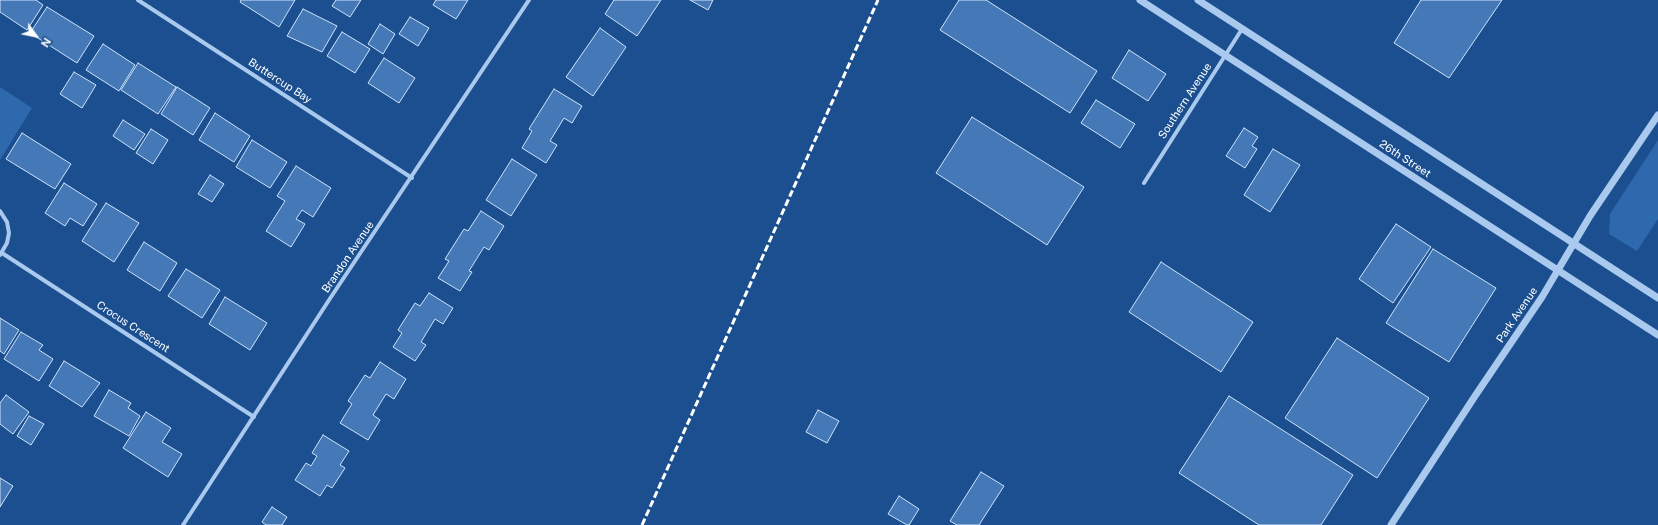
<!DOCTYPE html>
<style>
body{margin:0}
#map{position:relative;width:1658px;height:525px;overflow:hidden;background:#1b4f8f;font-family:"Public Sans",sans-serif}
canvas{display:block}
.north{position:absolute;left:16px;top:16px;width:40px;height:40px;-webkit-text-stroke:3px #1b4f8f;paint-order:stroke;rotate:123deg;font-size:11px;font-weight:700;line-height:16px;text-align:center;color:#fff}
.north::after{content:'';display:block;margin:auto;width:14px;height:18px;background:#fff;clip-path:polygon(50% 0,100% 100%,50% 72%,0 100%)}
</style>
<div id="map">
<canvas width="1658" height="525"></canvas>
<div class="north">N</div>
</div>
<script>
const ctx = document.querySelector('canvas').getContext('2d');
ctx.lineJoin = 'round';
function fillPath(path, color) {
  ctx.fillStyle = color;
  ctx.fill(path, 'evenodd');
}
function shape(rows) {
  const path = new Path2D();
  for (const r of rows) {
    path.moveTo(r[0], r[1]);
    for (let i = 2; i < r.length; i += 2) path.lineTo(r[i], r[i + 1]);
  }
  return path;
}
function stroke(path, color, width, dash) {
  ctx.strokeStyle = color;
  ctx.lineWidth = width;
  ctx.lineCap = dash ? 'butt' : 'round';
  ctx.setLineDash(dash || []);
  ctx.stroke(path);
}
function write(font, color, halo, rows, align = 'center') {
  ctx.font = font + ' "Public Sans",sans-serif';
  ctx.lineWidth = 3.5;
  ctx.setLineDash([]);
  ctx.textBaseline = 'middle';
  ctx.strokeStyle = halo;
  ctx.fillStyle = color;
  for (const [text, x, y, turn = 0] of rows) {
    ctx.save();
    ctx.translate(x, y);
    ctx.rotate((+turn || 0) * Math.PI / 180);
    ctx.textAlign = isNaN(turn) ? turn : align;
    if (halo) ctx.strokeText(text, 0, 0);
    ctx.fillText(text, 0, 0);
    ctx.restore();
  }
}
const green = shape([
 [0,87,32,108,0,160],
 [1658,140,1658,219,1637,251,1609,234,1610,214]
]);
const building = shape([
 [0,0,36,0,43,5,27,30,0,12,0,0],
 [241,0,295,0,279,27,240,2,241,0],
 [336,0,361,0,350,17,332,6,336,0],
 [436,0,468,0,456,19,433,5,436,0],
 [614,0,661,0,637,36,605,14,614,0],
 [690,0,713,0,708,10,690,0],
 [959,0,986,0,1097,71,1070,113,940,30,959,0],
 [1421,0,1502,0,1449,78,1394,43,1421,0],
 [47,7,94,36,77,63,30,33,47,7],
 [303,9,337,26,322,52,287,36,303,9],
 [410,17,429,28,418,46,399,34,410,17],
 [380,24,395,34,383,54,368,44,380,24],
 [600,28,626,47,593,96,566,77,600,28],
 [342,32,370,49,355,73,327,56,342,32],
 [103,44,135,65,119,91,86,70,103,44],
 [1129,50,1166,74,1148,101,1112,78,1129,50],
 [384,58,415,78,399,103,368,83,384,58],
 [138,63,176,87,158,114,121,90,138,63],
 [74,72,96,85,82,108,60,94,74,72],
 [177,87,210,108,193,135,161,114,177,87],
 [554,89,582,106,572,123,564,118,550,141,557,145,546,163,522,148,532,131,529,129,554,89],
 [1096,100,1135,124,1120,148,1081,123,1096,100],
 [215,113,250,136,234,162,199,140,215,113],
 [972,117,1084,187,1047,245,936,173,972,117],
 [123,120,145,134,134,150,113,136,123,120],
 [1244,128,1258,137,1252,146,1257,149,1245,168,1226,156,1244,128],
 [151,129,168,140,153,164,136,153,151,129],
 [22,133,71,164,55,189,6,159,22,133],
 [252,140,287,162,270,188,236,167,252,140],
 [1273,149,1300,165,1270,212,1244,195,1273,149],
 [512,159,537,175,511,216,486,200,512,159],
 [296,166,331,188,313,217,302,210,296,219,305,224,291,247,266,231,285,201,277,196,296,166],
 [210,175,224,184,212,202,198,194,210,175],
 [64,183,97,204,83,226,70,218,65,226,45,213,64,183],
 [106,203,139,223,114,262,82,241,106,203],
 [481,211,504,226,489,250,484,247,469,271,472,272,460,291,438,278,449,261,445,259,464,229,468,231,481,211],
 [1396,224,1431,247,1393,303,1359,279,1396,224],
 [144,242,177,263,160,291,127,270,144,242],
 [1433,249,1496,288,1449,362,1386,323,1433,249],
 [1161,262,1253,322,1221,372,1129,312,1161,262],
 [186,269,220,290,202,318,168,296,186,269],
 [429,293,453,308,443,324,435,319,421,342,426,345,415,361,393,347,402,333,398,330,415,303,420,306,429,293],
 [225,297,267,323,250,350,209,324,225,297],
 [0,318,19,330,4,354,0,351,0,318],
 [21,332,43,345,39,350,53,359,39,381,4,359,21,332],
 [1337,338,1429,398,1377,478,1285,418,1337,338],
 [64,361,100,383,82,407,49,386,64,361],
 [380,362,406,379,394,399,386,394,373,415,380,420,368,440,340,423,352,404,348,401,365,375,370,378,380,362],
 [109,390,131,403,128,408,140,416,129,436,94,416,109,390],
 [6,395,29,412,13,434,0,424,0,403,6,395],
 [1229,396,1353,475,1321,525,1259,525,1179,473,1229,396],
 [818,410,839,421,827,443,806,432,818,410],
 [146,412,171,428,162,442,182,454,168,477,123,448,146,412],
 [29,416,44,424,31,445,17,436,29,416],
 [323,435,349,451,340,465,345,468,332,488,327,485,320,496,295,480,306,463,311,466,317,456,312,453,323,435],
 [981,472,1004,486,979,525,957,525,950,521,981,472],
 [0,478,13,486,0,507,0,478],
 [899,496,919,509,909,525,907,525,888,514,899,496],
 [272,507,287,517,282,525,266,525,262,522,272,507]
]);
const minor = shape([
 [138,0,412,178],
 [1144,183,1242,29],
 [0,211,7,222,9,233,7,243,0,255],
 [2,253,254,417],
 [183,525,331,297,529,0]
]);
const tertiary = shape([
 [1140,0,1658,335],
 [1198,0,1658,298],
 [1391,525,1475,396,1542,297,1590,216,1658,115]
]);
const rail = shape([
 [642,525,878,0]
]);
const streetNames = [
 ["Buttercup Bay",280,81,33],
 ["Southern Avenue",1185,101,-57],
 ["26th Street",1405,159,33],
 ["Brandon Avenue",348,257,-56],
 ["Park Avenue",1517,315,-56],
 ["Crocus Crescent",133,327,33]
];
fillPath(green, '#2e69ad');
fillPath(building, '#4478b7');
stroke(building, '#cfe3fa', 1);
stroke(minor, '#a9c9ee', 4);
stroke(tertiary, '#a9c9ee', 7);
stroke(rail, '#fff', 3, [7, 3]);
write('11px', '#fff', '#1b4f8f', streetNames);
</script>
